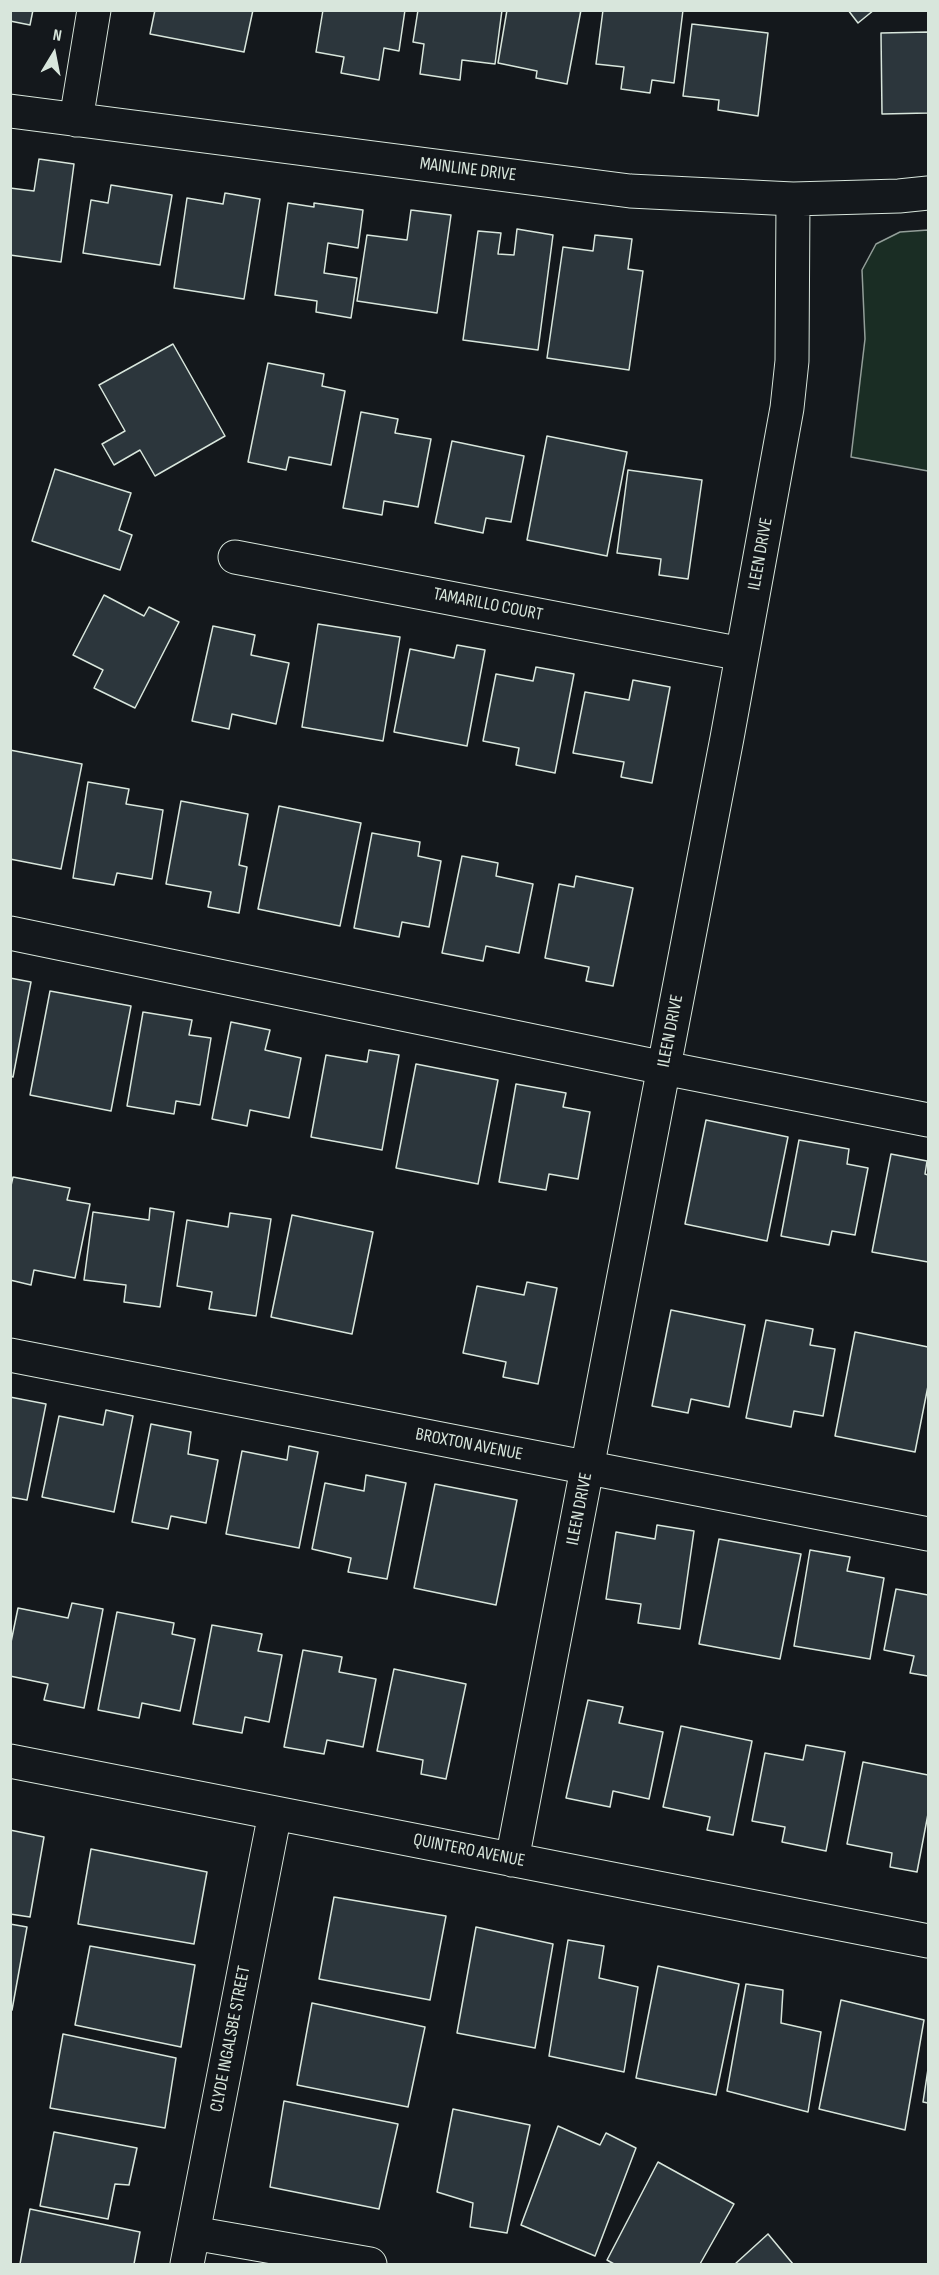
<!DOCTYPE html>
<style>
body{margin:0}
#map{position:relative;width:939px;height:2275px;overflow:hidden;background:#14181c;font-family:"Sofia Sans Condensed",sans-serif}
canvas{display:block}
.frame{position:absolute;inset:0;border:12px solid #d8e6dc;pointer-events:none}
.north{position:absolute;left:24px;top:24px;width:60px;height:60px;-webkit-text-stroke:4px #14181c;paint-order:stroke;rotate:10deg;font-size:16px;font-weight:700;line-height:24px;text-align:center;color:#d8e6dc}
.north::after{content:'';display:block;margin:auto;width:21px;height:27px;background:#d8e6dc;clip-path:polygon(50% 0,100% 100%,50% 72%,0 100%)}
</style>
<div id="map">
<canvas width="939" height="2275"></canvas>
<div class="frame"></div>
<div class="north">N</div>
</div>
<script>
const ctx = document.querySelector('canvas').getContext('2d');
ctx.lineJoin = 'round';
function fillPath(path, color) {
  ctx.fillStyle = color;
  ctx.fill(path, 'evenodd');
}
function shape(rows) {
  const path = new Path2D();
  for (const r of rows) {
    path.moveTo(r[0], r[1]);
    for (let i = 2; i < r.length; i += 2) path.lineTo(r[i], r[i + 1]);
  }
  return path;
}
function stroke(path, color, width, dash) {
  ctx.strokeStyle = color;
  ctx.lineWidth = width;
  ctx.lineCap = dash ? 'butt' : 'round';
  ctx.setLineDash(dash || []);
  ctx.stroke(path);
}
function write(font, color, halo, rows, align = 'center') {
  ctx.font = font + ' "Sofia Sans Condensed",sans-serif';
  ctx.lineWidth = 4.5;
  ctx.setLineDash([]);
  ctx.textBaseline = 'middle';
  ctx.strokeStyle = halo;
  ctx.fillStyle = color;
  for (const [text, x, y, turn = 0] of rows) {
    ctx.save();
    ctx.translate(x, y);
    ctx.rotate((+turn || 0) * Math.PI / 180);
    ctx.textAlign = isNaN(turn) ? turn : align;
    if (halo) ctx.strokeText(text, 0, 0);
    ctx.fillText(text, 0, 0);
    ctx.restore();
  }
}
const green = shape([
 [928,230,928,471,851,457,865,339,862,270,876,244,900,232,928,230]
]);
const building = shape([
 [10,10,33,10,30,25,10,21,10,10],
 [155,10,253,10,244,52,150,34,155,10],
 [323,10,405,10,399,51,384,48,379,80,341,73,344,57,316,52,323,10],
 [418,10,502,10,495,64,462,60,460,80,420,74,424,44,413,42,418,10],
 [507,10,581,10,567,84,536,78,537,71,498,63,507,10],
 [603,10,683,10,674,83,652,80,650,93,621,89,624,67,596,64,603,10],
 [848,10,874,10,858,23,848,10],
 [692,24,768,33,758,116,718,110,719,100,683,96,692,24],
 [928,32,928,113,882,114,881,33,928,32],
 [39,159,74,164,61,262,10,255,10,188,34,191,39,159],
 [111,185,172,195,160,265,83,253,91,200,108,203,111,185],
 [225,193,260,199,244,299,174,288,187,198,223,204,225,193],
 [288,203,314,207,314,203,363,210,358,248,328,243,324,273,357,278,351,318,316,312,317,301,275,295,288,203],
 [411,210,451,215,437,313,357,301,367,235,407,240,411,210],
 [517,229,553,235,538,350,463,340,478,231,501,233,498,254,514,255,517,229],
 [595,235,632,239,628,269,643,271,629,370,547,358,563,247,593,251,595,235],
 [173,344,225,436,155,476,140,450,114,465,102,444,125,431,99,385,173,344],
 [268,363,324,374,322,386,345,391,331,465,289,457,286,470,248,462,268,363],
 [361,412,398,419,395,433,431,439,418,507,384,501,382,515,343,508,361,412],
 [547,436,627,452,607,556,527,540,547,436],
 [452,441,524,456,511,522,486,518,483,533,435,523,452,441],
 [55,469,131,493,119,530,132,535,120,570,32,541,55,469],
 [628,470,702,480,688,579,659,575,661,559,617,553,628,470],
 [104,595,144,616,149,607,179,622,135,708,94,688,103,670,73,655,104,595],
 [318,624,400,637,383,741,302,727,318,624],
 [213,626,255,635,251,655,289,663,276,724,232,714,229,729,192,721,213,626],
 [457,645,485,650,467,746,394,732,410,649,454,658,457,645],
 [536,667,574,674,555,773,516,765,519,748,483,741,496,674,533,681,536,667],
 [633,680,670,687,652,783,621,777,624,762,573,753,585,692,629,700,633,680],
 [10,750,82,764,61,869,10,859,10,750],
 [88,782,129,789,126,804,163,810,152,879,117,873,114,885,73,878,88,782],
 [181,801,248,814,239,865,247,867,239,913,208,907,211,892,166,884,181,801],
 [279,806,361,823,340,926,258,909,279,806],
 [372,833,420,842,418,856,441,861,429,927,402,922,399,937,354,928,372,833],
 [462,856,498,863,496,876,533,884,519,953,486,946,483,961,442,953,462,856],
 [576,876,633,888,613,986,586,981,589,967,545,958,559,884,574,887,576,876],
 [10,978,31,982,13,1077,10,1076,10,978],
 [50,991,131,1006,111,1111,30,1095,50,991],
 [143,1012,192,1020,189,1035,211,1038,200,1105,176,1101,174,1114,127,1106,143,1012],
 [231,1022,270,1030,265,1050,301,1058,289,1118,250,1110,247,1126,212,1119,231,1022],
 [369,1050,399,1055,382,1150,311,1137,326,1055,367,1062,369,1050],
 [416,1064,498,1080,478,1184,396,1168,416,1064],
 [516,1084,566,1093,563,1107,590,1112,578,1179,549,1174,546,1190,499,1182,516,1084],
 [706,1120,788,1137,767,1241,685,1224,706,1120],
 [799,1140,849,1149,847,1164,868,1168,855,1235,832,1231,829,1245,781,1236,799,1140],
 [891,1154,927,1161,925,1174,928,1175,928,1262,872,1252,891,1154],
 [13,1177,70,1188,67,1200,90,1204,75,1278,34,1270,31,1285,10,1280,10,1190,13,1177],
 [150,1208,174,1212,160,1307,124,1302,126,1285,84,1280,93,1212,149,1220,150,1208],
 [230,1213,271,1219,256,1316,209,1309,212,1292,177,1286,187,1220,228,1227,230,1213],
 [292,1215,373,1232,352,1334,271,1317,292,1215],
 [527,1282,557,1288,538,1384,503,1377,506,1362,463,1353,477,1286,524,1295,527,1282],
 [671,1310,745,1325,729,1407,691,1399,688,1413,652,1406,671,1310],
 [766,1320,813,1329,810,1345,835,1349,823,1416,794,1411,791,1427,746,1418,766,1320],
 [855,1332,928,1347,928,1386,915,1452,835,1436,855,1332],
 [10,1397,46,1404,27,1500,10,1497,10,1397],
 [106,1410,133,1416,114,1512,42,1497,59,1416,103,1425,106,1410],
 [151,1424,191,1432,188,1454,218,1460,206,1523,171,1516,168,1529,132,1522,151,1424],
 [289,1446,318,1452,299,1548,226,1534,242,1451,287,1460,289,1446],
 [366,1475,406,1483,387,1579,348,1572,351,1558,312,1549,325,1483,364,1491,366,1475],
 [435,1484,517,1500,496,1605,414,1588,435,1484],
 [657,1525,694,1531,680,1629,638,1623,641,1604,606,1599,616,1532,655,1539,657,1525],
 [719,1539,801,1554,780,1659,699,1644,719,1539],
 [810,1550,850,1557,847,1571,884,1578,870,1659,794,1646,810,1550],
 [896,1589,928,1595,928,1676,910,1673,914,1656,884,1650,896,1589],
 [72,1603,103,1609,84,1708,44,1700,48,1684,10,1676,10,1647,18,1608,68,1618,72,1603],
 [117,1612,174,1623,172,1634,195,1639,180,1711,142,1703,139,1718,98,1710,117,1612],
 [212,1625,262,1634,258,1651,282,1655,269,1722,245,1717,242,1733,193,1724,212,1625],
 [303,1650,342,1657,339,1672,376,1679,363,1747,327,1740,324,1754,284,1747,303,1650],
 [394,1669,466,1684,446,1779,421,1774,423,1760,377,1751,394,1669],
 [588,1700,623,1707,619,1723,663,1732,649,1799,613,1791,610,1807,566,1798,588,1700],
 [681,1726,752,1741,733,1835,707,1830,710,1817,663,1807,681,1726],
 [806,1745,845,1752,826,1851,782,1842,785,1827,752,1821,765,1753,803,1760,806,1745],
 [863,1762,928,1775,928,1814,917,1872,890,1867,892,1853,847,1844,863,1762],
 [10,1830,44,1837,30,1917,10,1914,10,1830],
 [91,1849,207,1872,194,1944,78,1924,91,1849],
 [334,1897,446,1916,430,2000,319,1979,334,1897],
 [10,1924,27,1927,12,2010,10,2009,10,1924],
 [476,1927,553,1944,535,2048,457,2033,476,1927],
 [568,1940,604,1946,599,1978,638,1987,624,2072,549,2056,568,1940],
 [90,1946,195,1965,181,2047,75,2025,90,1946],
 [658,1966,739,1984,716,2095,636,2078,658,1966],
 [746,1984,783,1990,781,2023,821,2032,808,2112,727,2091,746,1984],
 [841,2000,924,2020,905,2130,819,2109,841,2000],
 [312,2003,425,2027,408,2107,297,2085,312,2003],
 [63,2034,176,2058,165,2128,50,2108,63,2034],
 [928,2069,928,2103,923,2102,928,2069],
 [284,2101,398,2124,379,2209,270,2187,284,2101],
 [453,2109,530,2125,507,2233,470,2227,473,2203,437,2192,453,2109],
 [558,2126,600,2145,606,2133,636,2148,595,2256,521,2225,558,2126],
 [54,2132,137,2148,129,2185,115,2184,108,2219,40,2206,54,2132],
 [658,2162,734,2204,700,2264,614,2264,607,2260,658,2162],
 [30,2209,140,2232,134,2264,20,2264,30,2209],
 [768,2234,793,2264,735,2264,768,2234]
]);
const minor = shape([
 [10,111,630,191,793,199,899,196,928,193],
 [76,120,94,10],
 [235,557,742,654],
 [10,933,664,1068,928,1120],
 [10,1355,928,1534],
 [10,1761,928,1941],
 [512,1860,727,738,787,408,792,361,793,199],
 [193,2233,370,2264],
 [187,2264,275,1813]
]);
const streetNames = [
 ["MAINLINE DRIVE",468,170,7],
 ["ILEEN DRIVE",761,554,-80],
 ["TAMARILLO COURT",488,605,11],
 ["ILEEN DRIVE",671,1031,-79],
 ["BROXTON AVENUE",469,1445,11],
 ["ILEEN DRIVE",580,1509,-79],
 ["QUINTERO AVENUE",469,1851,11],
 ["CLYDE INGALSBE STREET",231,2039,-79]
];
fillPath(green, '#1a2d24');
stroke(green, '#939e99', 1.5);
fillPath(building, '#2c363c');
stroke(building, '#d8e6dc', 1.5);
stroke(minor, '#d8e6dc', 35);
stroke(minor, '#14181c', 33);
write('18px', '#d8e6dc', '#14181c', streetNames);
</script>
